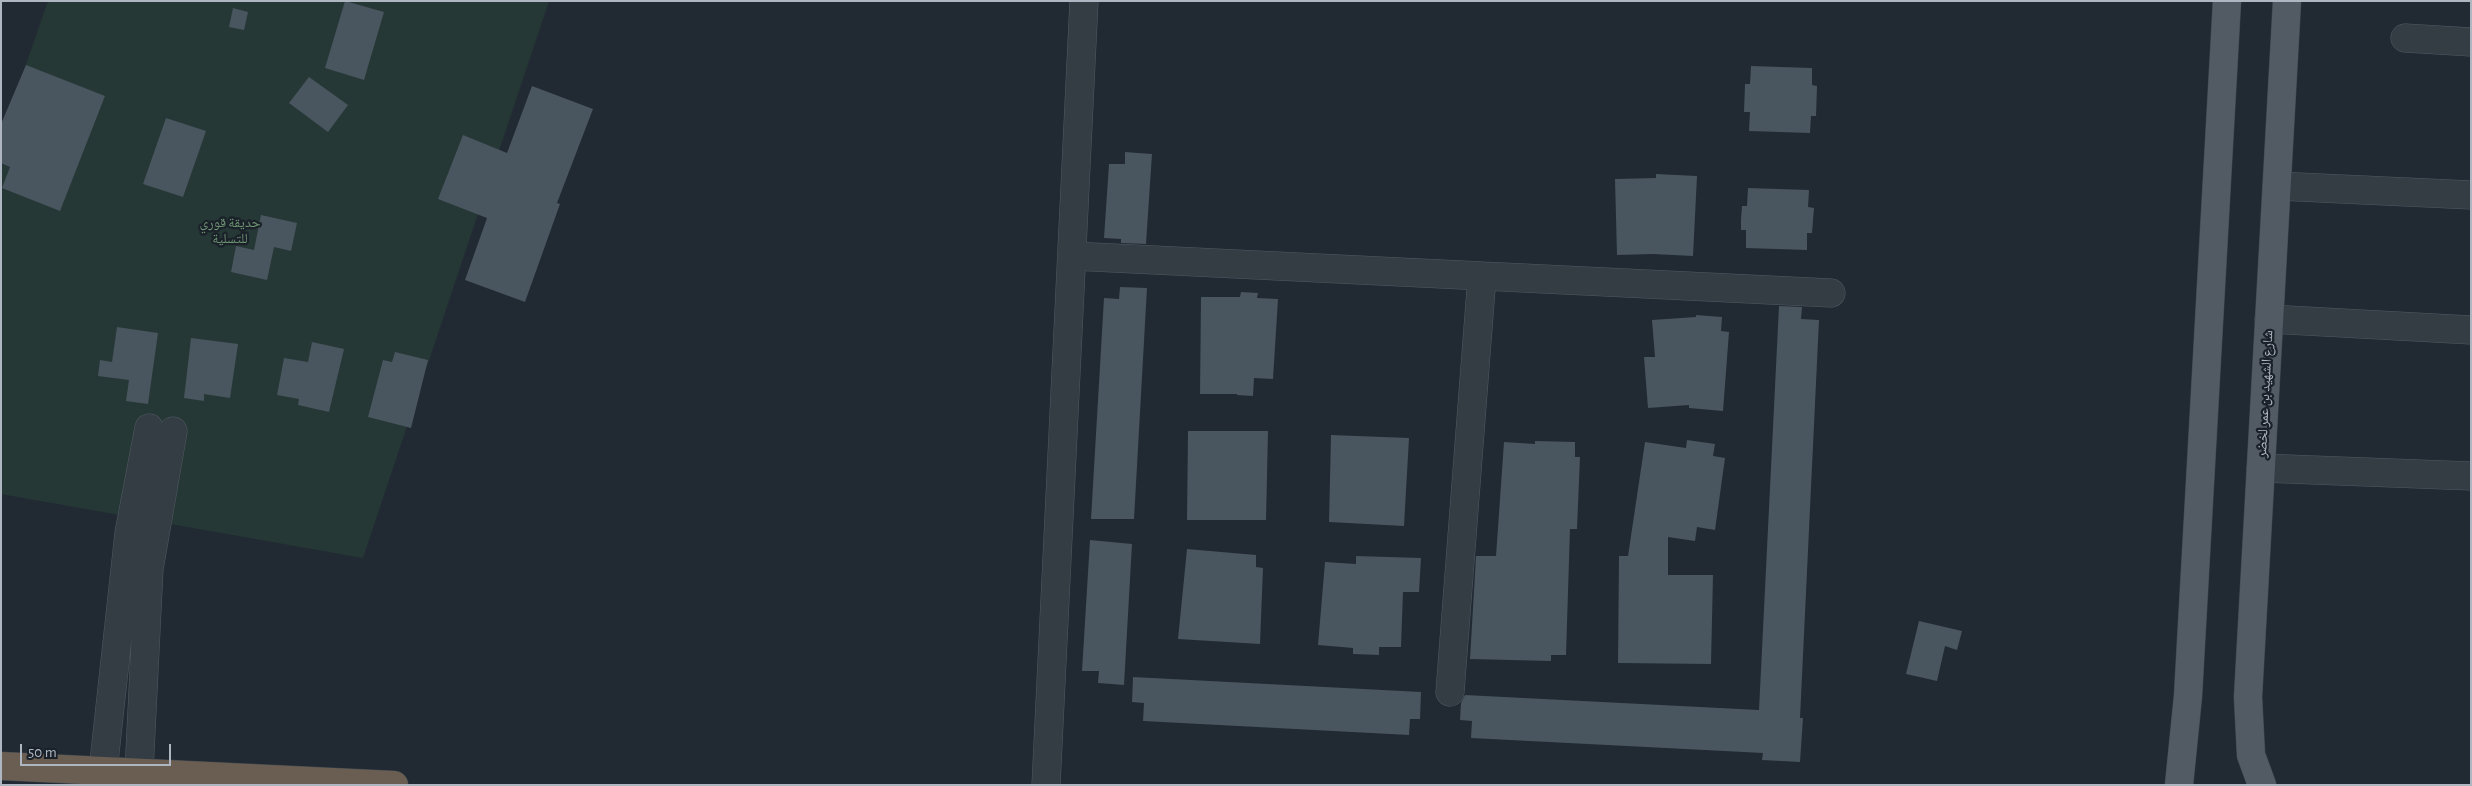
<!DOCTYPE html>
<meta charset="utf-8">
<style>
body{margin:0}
#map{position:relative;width:2472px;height:786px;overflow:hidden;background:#212a33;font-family:"Alegreya Sans",sans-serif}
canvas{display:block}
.frame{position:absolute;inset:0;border:2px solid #aeb7c1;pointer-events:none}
.scale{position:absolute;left:20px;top:744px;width:151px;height:22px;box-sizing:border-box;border:2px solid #aeb7c1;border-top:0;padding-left:6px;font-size:15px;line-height:18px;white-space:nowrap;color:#aeb7c1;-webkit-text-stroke:4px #1a2129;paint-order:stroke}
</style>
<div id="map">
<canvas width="2472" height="786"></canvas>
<div class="frame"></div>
<div class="scale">50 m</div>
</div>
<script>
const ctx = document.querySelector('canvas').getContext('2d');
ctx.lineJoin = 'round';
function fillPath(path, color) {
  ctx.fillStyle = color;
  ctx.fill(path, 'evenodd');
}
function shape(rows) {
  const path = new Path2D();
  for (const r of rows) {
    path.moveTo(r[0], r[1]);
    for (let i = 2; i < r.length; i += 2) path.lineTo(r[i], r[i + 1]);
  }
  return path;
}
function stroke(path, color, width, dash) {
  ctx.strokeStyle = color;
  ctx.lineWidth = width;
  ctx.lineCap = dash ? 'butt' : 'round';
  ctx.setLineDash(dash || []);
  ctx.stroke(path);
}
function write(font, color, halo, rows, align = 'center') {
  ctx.font = font + ' "Alegreya Sans","Noto Naskh Arabic",sans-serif';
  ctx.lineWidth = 4.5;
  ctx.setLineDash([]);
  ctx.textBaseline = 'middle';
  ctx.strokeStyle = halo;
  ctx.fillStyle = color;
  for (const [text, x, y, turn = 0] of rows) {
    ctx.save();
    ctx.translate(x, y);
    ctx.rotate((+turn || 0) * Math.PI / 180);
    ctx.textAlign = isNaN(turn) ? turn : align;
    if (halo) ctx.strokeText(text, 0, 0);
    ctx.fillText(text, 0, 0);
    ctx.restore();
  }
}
const green = shape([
 [48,1,549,1,363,558,1,494,1,137]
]);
const building = shape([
 [345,1,384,12,364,80,325,68],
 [233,8,248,12,244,30,229,27],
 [26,65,105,96,60,211,2,188,10,167,1,163,1,124],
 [1751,66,1812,68,1812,85,1817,86,1816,116,1811,116,1810,133,1749,131,1750,112,1744,112,1745,84,1750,84],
 [309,77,348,105,328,132,289,103],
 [532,86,593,109,557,203,560,204,525,302,465,280,487,218,438,199,463,135,507,153],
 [166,118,206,131,183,197,143,184],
 [1125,152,1152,154,1146,244,1121,243,1121,239,1104,238,1109,164,1125,164],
 [1656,174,1697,176,1693,256,1653,254,1617,255,1615,179,1656,178],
 [1748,188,1809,190,1808,207,1814,208,1812,233,1807,233,1807,250,1746,248,1746,230,1741,230,1741,219,1742,206,1747,206],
 [261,215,297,223,291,251,274,247,267,280,231,272,236,246,254,250],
 [1120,287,1147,288,1134,519,1091,519,1104,298,1119,299],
 [1241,292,1258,293,1257,298,1278,299,1273,379,1254,378,1253,396,1237,395,1237,394,1200,394,1201,297,1240,297],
 [1779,306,1802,307,1801,319,1819,320,1800,718,1803,718,1800,762,1762,760,1763,753,1471,738,1472,721,1460,720,1461,703,1465,695,1759,710],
 [1696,315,1722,317,1721,331,1729,332,1723,411,1689,408,1689,405,1648,408,1644,357,1655,357,1652,320,1696,317],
 [117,327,158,333,148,404,126,401,129,380,98,376,100,360,112,362],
 [191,338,238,344,230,398,204,394,204,401,184,398],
 [312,342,344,349,329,412,298,405,299,399,277,395,284,358,308,362],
 [395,352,428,360,411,428,368,417,383,360,392,362],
 [1188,431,1268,431,1266,520,1187,520],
 [1331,435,1409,438,1404,526,1329,522],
 [1687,440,1715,444,1713,456,1725,458,1715,530,1697,527,1695,541,1668,537,1668,575,1713,575,1711,664,1618,663,1619,556,1628,556,1645,442,1686,448],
 [1535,441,1575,442,1575,457,1580,457,1577,529,1570,529,1566,655,1551,655,1551,661,1470,659,1476,556,1496,556,1504,442,1535,444],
 [1090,540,1132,544,1124,685,1098,683,1099,671,1082,671],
 [1187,549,1256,555,1256,567,1263,568,1260,644,1178,639],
 [1356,556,1421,558,1419,592,1403,592,1401,647,1379,647,1379,655,1353,654,1353,648,1318,645,1325,562,1356,564],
 [1919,621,1962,631,1957,650,1945,646,1937,681,1906,674],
 [1133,677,1421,692,1420,719,1410,719,1409,735,1143,721,1144,703,1132,702]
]);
const minor = shape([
 [2405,38,2471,42],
 [2277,186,2471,195],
 [1072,256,1831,293],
 [2269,319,2471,330],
 [2261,468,2471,476],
 [1450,692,1482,276],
 [103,771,129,533,149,428],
 [139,772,149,569,173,431],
 [1046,785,1084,1]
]);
const major = shape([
 [2179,785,2188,696,2227,1],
 [2262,785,2251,755,2248,697,2287,1]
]);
const highway = shape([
 [1,766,394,785]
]);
const parkNames = [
 ["حديقة قوري",230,223],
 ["للتسلية",230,239]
];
const streetNames = [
 ["شارع الشهيد بن عمر لخضر",2265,394,-87]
];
fillPath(green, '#263836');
fillPath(building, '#49555f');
stroke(minor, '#515a62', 29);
stroke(major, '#3d454e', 29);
stroke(highway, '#3e474f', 29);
stroke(minor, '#343c44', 28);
stroke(major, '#525b64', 28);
stroke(highway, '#6a5e52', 28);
write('14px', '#709575', '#1a2129', parkNames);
write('14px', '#aeb7c1', '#1a2129', streetNames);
</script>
